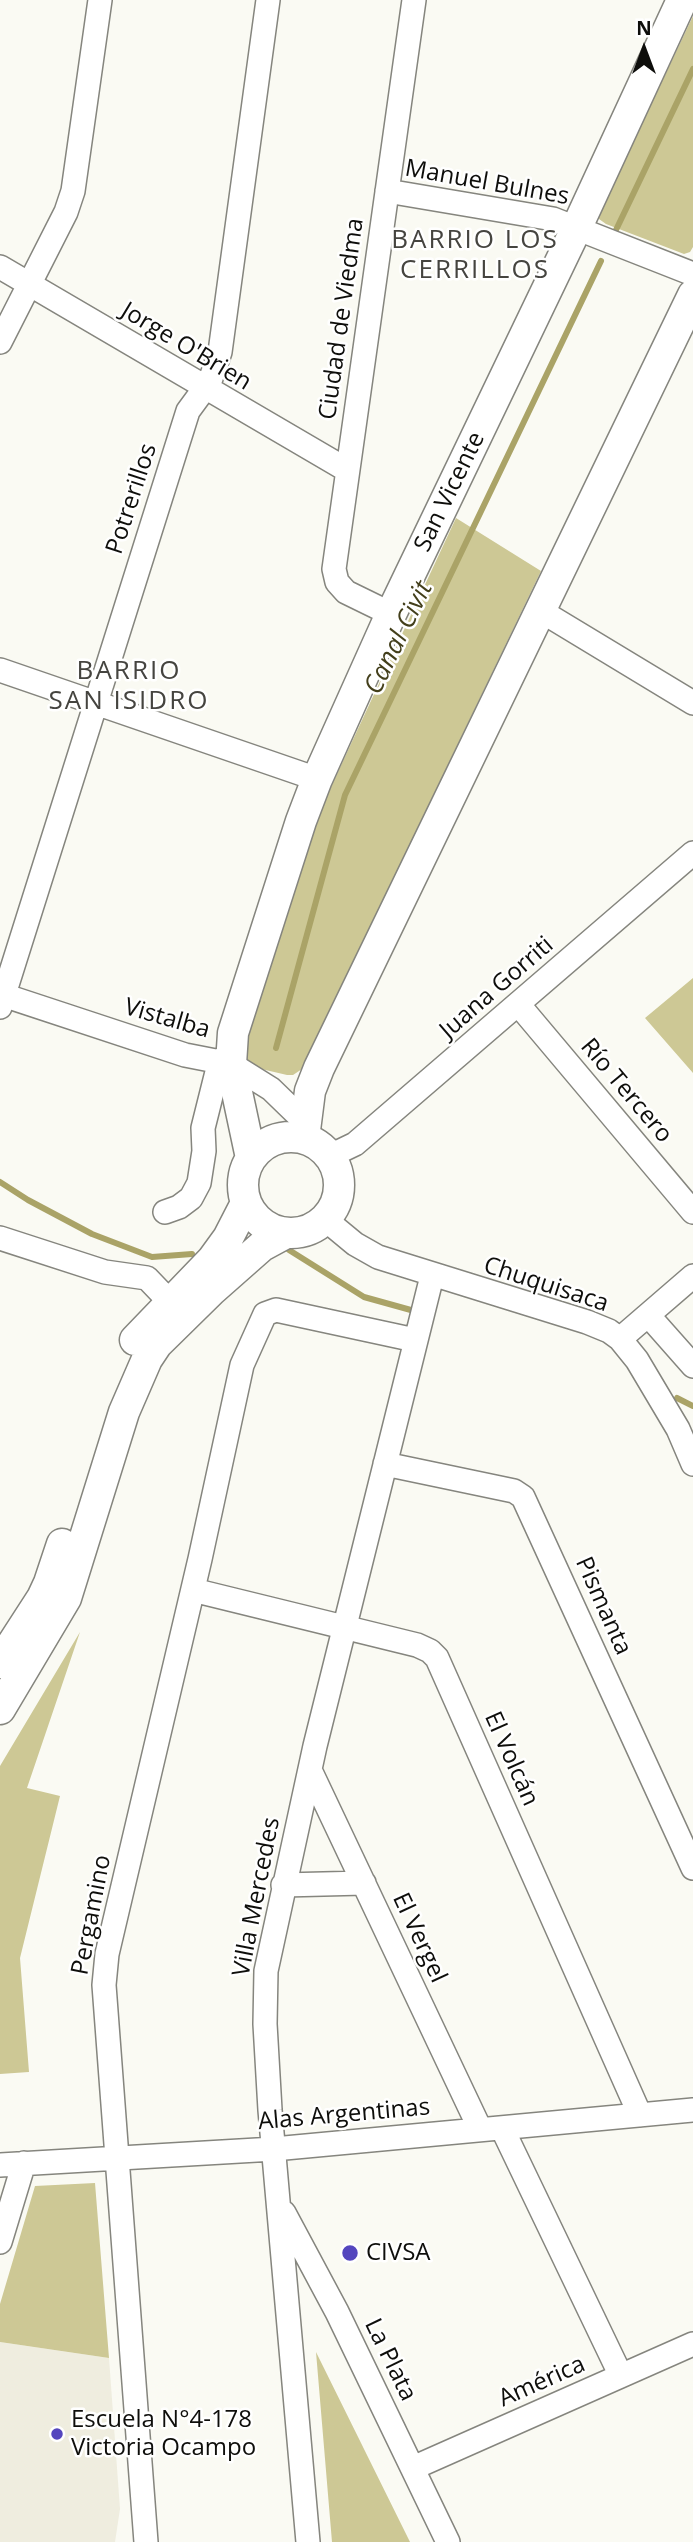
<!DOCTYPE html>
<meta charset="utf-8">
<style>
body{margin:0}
#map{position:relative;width:693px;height:2542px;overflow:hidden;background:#fafaf3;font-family:"Open Sans",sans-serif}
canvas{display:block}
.north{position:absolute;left:609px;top:14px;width:70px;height:70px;-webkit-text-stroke:5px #fff;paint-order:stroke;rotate:0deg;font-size:19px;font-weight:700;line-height:28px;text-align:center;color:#0e0e0b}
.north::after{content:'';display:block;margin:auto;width:24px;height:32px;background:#0e0e0b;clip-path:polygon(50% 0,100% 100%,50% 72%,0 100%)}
</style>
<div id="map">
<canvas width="693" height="2542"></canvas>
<div class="north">N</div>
</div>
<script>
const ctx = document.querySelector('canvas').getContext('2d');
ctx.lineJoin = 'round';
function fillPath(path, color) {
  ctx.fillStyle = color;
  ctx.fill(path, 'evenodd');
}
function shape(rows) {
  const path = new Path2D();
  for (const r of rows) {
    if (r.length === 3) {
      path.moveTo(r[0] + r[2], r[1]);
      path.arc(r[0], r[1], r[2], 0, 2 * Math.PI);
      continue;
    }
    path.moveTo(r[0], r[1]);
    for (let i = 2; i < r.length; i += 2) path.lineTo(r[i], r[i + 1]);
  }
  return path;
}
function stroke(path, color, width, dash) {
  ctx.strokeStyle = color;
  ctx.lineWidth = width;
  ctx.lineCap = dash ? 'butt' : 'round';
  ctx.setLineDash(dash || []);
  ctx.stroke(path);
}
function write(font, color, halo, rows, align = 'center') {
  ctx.font = font + ' "Open Sans",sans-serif';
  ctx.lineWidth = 5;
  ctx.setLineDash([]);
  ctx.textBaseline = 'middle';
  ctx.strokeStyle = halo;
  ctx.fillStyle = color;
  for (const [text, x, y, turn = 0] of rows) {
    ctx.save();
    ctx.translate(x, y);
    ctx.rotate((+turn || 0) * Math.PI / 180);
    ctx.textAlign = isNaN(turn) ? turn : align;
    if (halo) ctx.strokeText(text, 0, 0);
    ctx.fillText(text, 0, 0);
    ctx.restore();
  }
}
const built = shape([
 [0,2342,109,2358,120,2509,115,2542,0,2542]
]);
const green = shape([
 [693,16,693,247,690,252,684,254,606,224,599,219,599,214],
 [456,518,541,571,302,1069,293,1075,287,1075,257,1068,247,1061,244,1054,245,1043,323,804],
 [693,978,693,1073,645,1018],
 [80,1632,27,1788,60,1796,20,1958,29,2072,0,2074,0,1766],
 [95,2183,109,2358,0,2342,0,2304,35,2186],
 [316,2352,410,2542,332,2542]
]);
const stream = shape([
 [615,232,693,69],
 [276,1048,345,795,601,261],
 [0,1182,28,1200,92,1234,152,1257,192,1254],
 [289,1250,364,1297,418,1312],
 [677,1398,693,1406]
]);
const minor = shape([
 [387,191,553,219,693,274],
 [0,267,347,470],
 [0,342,66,212,73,191,100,0],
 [541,611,693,703],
 [391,614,346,592,337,582,334,569,414,0],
 [0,670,317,779],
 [0,994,185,1055,231,1064,271,1089,304,1121],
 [518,1004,693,1212],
 [0,1007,188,411,210,381,220,352,268,0],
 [330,1156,355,1144,693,853],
 [165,1212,179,1207,191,1198,199,1183,204,1151,203,1128,220,1060],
 [326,1220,355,1244,378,1257,587,1322,609,1331,620,1339,637,1360,678,1429,693,1464],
 [0,1238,105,1272,147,1278,170,1302],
 [648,1315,693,1366],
 [620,1339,693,1276],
 [385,1464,514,1491,523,1497,693,1868],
 [193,1590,417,1645,430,1651,437,1658,640,2115],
 [310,1770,480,2129],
 [283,1885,364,1883],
 [502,2128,621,2376],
 [0,2165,274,2149,693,2110],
 [284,2213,337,2312,448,2542],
 [0,2242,24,2163],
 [413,2468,693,2344],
 [146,2542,104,1985,107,1954,200,1559,242,1365,265,1314,276,1310,415,1340],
 [308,2542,270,2110,265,2024,266,1971,315,1746,432,1276]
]);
const major = shape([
 [291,1185,48],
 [304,1138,310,1091,319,1068,693,295],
 [251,1158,231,1064,233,1033,301,821,317,779,391,614,577,227,682,0],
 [135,1340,212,1260,228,1238,246,1203],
 [0,1663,42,1598,49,1583,62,1544],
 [0,1709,66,1598,124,1412,147,1359,157,1344,211,1291,262,1246,286,1233]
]);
const markers = [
 [350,2253,9,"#5446be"],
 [57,2434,7,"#5446be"]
];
const streetNames = [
 ["Manuel Bulnes",487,183,10],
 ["Ciudad de Viedma",342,319,-82],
 ["Jorge O'Brien",186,347,31],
 ["San Vicente",450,492,-64],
 ["Potrerillos",132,499,-72],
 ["Juana Gorriti",497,988,-41],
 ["Vistalba",167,1019,16],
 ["Río Tercero",626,1091,50],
 ["Chuquisaca",546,1285,18],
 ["Pismanta",603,1606,66],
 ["El Volcán",511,1759,66],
 ["Villa Mercedes",257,1897,-79],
 ["Pergamino",92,1915,-79],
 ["El Vergel",419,1938,65],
 ["Alas Argentinas",344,2115,-5],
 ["La Plata",390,2360,64],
 ["América",542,2382,-24]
];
const poiNames = [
 ["CIVSA",366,2253],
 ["Escuela N°4-178",71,2420],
 ["Victoria Ocampo",71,2448]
];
const neighbourhoodNames = [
 ["BARRIO LOS",475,241],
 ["CERRILLOS",475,271],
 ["BARRIO",129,672],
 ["SAN ISIDRO",129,702]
];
const waterNames = [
 ["Canal Civit",399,638,-64]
];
fillPath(built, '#efeddf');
fillPath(green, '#cdc895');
stroke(stream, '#aaa367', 6);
stroke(minor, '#85857e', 26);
stroke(major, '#85857e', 33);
stroke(minor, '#fff', 23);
stroke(major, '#fff', 30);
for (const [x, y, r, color] of markers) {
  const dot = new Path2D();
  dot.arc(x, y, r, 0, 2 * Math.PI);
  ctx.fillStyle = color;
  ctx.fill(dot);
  stroke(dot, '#fff', 2.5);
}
write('24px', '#0e0e0b', '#fff', streetNames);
write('24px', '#0e0e0b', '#fff', poiNames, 'left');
ctx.letterSpacing = '2px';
write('26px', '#45443f', '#fff', neighbourhoodNames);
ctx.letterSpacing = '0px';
write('italic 26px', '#433f1b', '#fff', waterNames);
</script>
